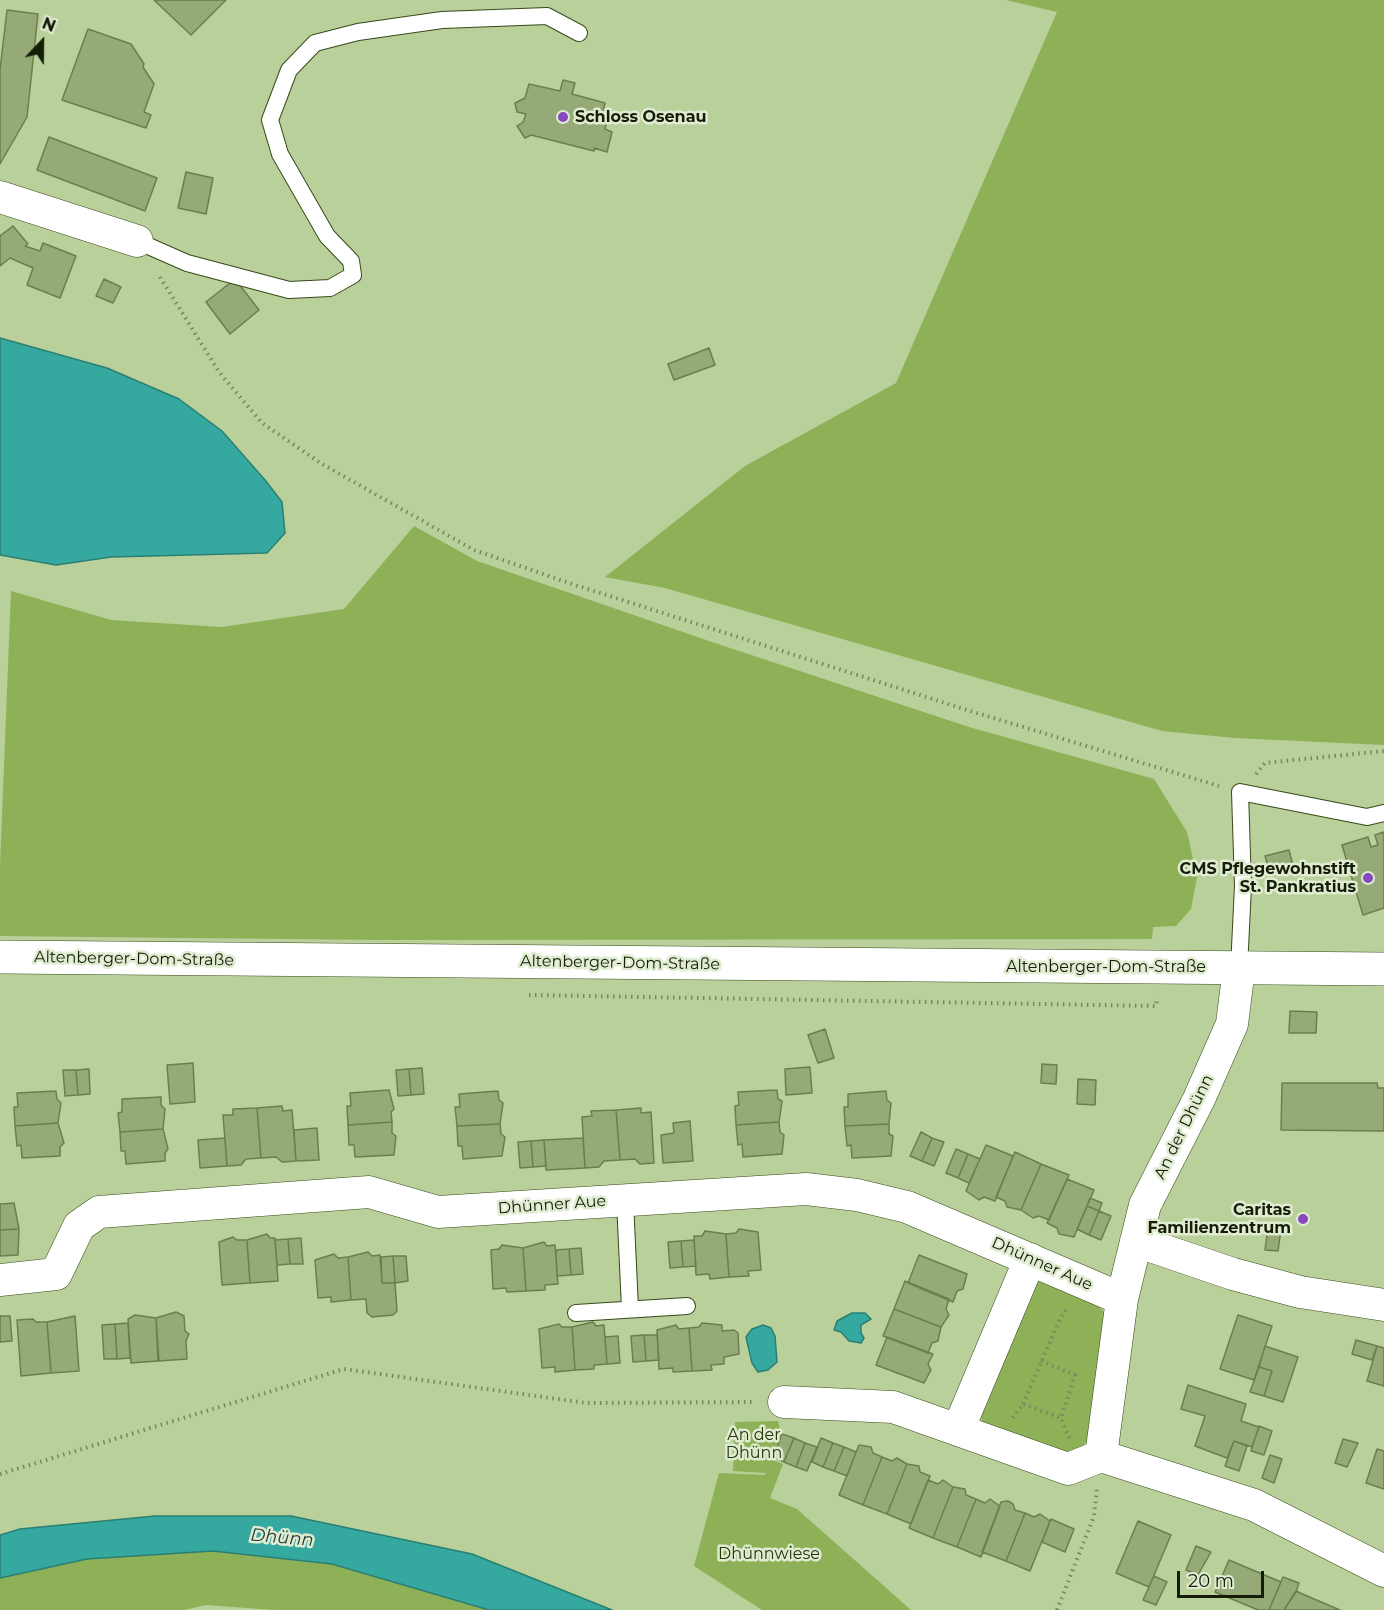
<!DOCTYPE html>
<meta charset="utf-8">
<style>
body{margin:0}
#map{position:relative;width:1384px;height:1610px;overflow:hidden;background:#b9d09a;font-family:Montserrat,sans-serif}
canvas{display:block}
.north{position:absolute;left:12px;top:12px;width:60px;height:60px;-webkit-text-stroke:4px #e0ecd1;paint-order:stroke;rotate:22deg;font-size:16px;font-weight:700;line-height:24px;text-align:center;color:#151d08}
.north::after{content:'';display:block;margin:auto;width:21px;height:27px;background:#151d08;clip-path:polygon(50% 0,100% 100%,50% 72%,0 100%)}
.scale{position:absolute;left:1177px;top:1571px;width:87px;height:27px;box-sizing:border-box;border:3px solid #151d08;border-top:0;padding-left:8px;font-size:18px;line-height:21px;white-space:nowrap;color:#151d08;-webkit-text-stroke:4px #e0ecd1;paint-order:stroke}
</style>
<div id="map">
<canvas width="1384" height="1610"></canvas>
<div class="north">N</div>
<div class="scale">20 m</div>
</div>
<script>
const ctx = document.querySelector('canvas').getContext('2d');
ctx.lineJoin = 'round';
function fillPath(path, color) {
  ctx.fillStyle = color;
  ctx.fill(path, 'evenodd');
}
function shape(rows) {
  const path = new Path2D();
  for (const r of rows) {
    path.moveTo(r[0], r[1]);
    for (let i = 2; i < r.length; i += 2) path.lineTo(r[i], r[i + 1]);
  }
  return path;
}
function stroke(path, color, width, dash) {
  ctx.strokeStyle = color;
  ctx.lineWidth = width;
  ctx.lineCap = dash ? 'butt' : 'round';
  ctx.setLineDash(dash || []);
  ctx.stroke(path);
}
function write(font, color, halo, rows, align = 'center') {
  ctx.font = font + ' Montserrat,sans-serif';
  ctx.lineWidth = 5;
  ctx.setLineDash([]);
  ctx.textBaseline = 'middle';
  ctx.strokeStyle = halo;
  ctx.fillStyle = color;
  for (const [text, x, y, turn = 0] of rows) {
    ctx.save();
    ctx.translate(x, y);
    ctx.rotate((+turn || 0) * Math.PI / 180);
    ctx.textAlign = isNaN(turn) ? turn : align;
    if (halo) ctx.strokeText(text, 0, 0);
    ctx.fillText(text, 0, 0);
    ctx.restore();
  }
}
const green = shape([
 [1006,0,1384,0,1384,745,1235,738,1162,731,665,588,605,577,745,466,896,383,1057,12],
 [414,526,477,561,712,642,969,727,1154,779,1187,832,1197,877,1191,909,1176,926,1153,927,1152,939,382,940,0,936,0,866,11,591,111,620,222,627,344,609],
 [1038,1282,1053,1285,1098,1305,1107,1316,1088,1440,1074,1456,982,1423,980,1410,1032,1286],
 [778,1421,781,1434,771,1459,783,1464,770,1498,797,1509,911,1610,762,1610,694,1566,719,1473,765,1475,766,1473,733,1471,735,1422],
 [213,1551,332,1564,489,1610,274,1610,206,1605,184,1610,0,1610,0,1578,87,1559]
]);
const water = shape([
 [0,338,107,368,179,399,222,431,265,480,282,502,285,533,267,553,111,557,56,565,0,555,0,338],
 [852,1313,865,1313,871,1319,861,1325,861,1333,864,1338,861,1343,849,1341,841,1332,834,1330,837,1321,852,1313],
 [763,1325,771,1328,775,1336,777,1362,768,1370,758,1372,752,1363,746,1337,752,1329,763,1325],
 [155,1516,291,1516,472,1554,612,1610,489,1610,332,1564,213,1551,87,1559,0,1578,0,1535,20,1529,155,1516]
]);
const building = shape([
 [154,0,226,0,191,35,154,0],
 [7,10,38,14,27,117,0,164,0,70,7,10],
 [88,29,131,44,144,64,143,67,154,84,144,112,151,115,146,128,62,100,88,29],
 [563,80,575,83,572,94,605,103,601,120,607,121,605,129,612,132,607,152,594,148,594,151,531,135,525,138,517,126,523,122,526,114,517,112,515,103,525,98,529,84,560,91,563,80],
 [49,137,157,178,145,211,37,170,49,137],
 [186,172,213,178,206,214,178,208,186,172],
 [13,226,28,244,25,246,40,251,43,243,76,256,60,298,27,285,33,268,10,258,0,266,0,236,13,226],
 [104,279,121,287,113,303,96,296,104,279],
 [235,279,259,310,230,334,206,302,235,279],
 [709,348,715,365,674,380,668,364,709,348],
 [1384,832,1384,908,1363,915,1342,845,1368,837,1371,847,1378,845,1375,835,1384,832],
 [1289,850,1292,862,1269,869,1265,856,1289,850],
 [1290,1011,1317,1012,1316,1033,1289,1033,1290,1011],
 [825,1029,834,1058,818,1063,808,1035,825,1029],
 [193,1063,195,1102,170,1104,167,1065,193,1063],
 [1042,1064,1057,1065,1056,1084,1041,1083,1042,1064],
 [810,1067,812,1093,786,1095,785,1069,810,1067],
 [422,1068,424,1094,411,1095,409,1069,422,1068],
 [89,1069,90,1094,78,1095,76,1070,89,1069],
 [409,1069,411,1095,398,1096,396,1070,409,1069],
 [63,1070,76,1070,78,1095,65,1096,63,1070],
 [1078,1079,1096,1080,1095,1105,1077,1104,1078,1079],
 [1282,1083,1377,1083,1378,1088,1384,1088,1384,1131,1281,1130,1282,1083],
 [389,1090,394,1109,391,1112,392,1122,348,1125,347,1106,351,1106,350,1093,389,1090],
 [777,1090,778,1099,782,1101,779,1122,736,1125,735,1106,739,1105,738,1092,777,1090],
 [56,1091,57,1099,61,1103,58,1123,15,1126,14,1107,18,1107,17,1093,56,1091],
 [498,1091,499,1100,503,1103,500,1124,457,1126,455,1107,460,1107,459,1094,498,1091],
 [886,1091,887,1100,891,1103,889,1124,845,1126,844,1107,848,1107,848,1094,886,1091],
 [161,1097,161,1105,165,1109,163,1129,120,1132,118,1113,122,1112,122,1099,161,1097],
 [282,1106,283,1111,292,1110,296,1161,282,1162,276,1157,261,1158,257,1108,282,1106],
 [257,1108,261,1158,246,1159,241,1165,227,1166,223,1115,233,1115,233,1109,257,1108],
 [641,1108,641,1113,651,1112,654,1163,640,1164,635,1159,620,1160,616,1110,641,1108],
 [616,1110,620,1160,604,1161,599,1167,585,1168,582,1117,592,1116,591,1111,616,1110],
 [690,1121,693,1161,663,1163,661,1135,674,1133,673,1123,690,1121],
 [392,1122,392,1133,396,1136,394,1155,355,1157,354,1145,349,1145,348,1125,392,1122],
 [779,1122,780,1132,784,1135,782,1154,743,1157,742,1144,738,1145,736,1125,779,1122],
 [58,1123,64,1143,60,1147,60,1156,22,1158,21,1145,17,1146,15,1126,58,1123],
 [500,1124,501,1134,505,1137,502,1156,463,1159,462,1146,458,1146,457,1126,500,1124],
 [889,1124,889,1134,893,1136,891,1156,852,1158,851,1145,847,1146,845,1126,889,1124],
 [317,1128,319,1160,296,1161,294,1130,317,1128],
 [163,1129,168,1149,165,1153,165,1161,126,1164,125,1151,121,1151,120,1132,163,1129],
 [921,1132,932,1138,922,1161,910,1156,921,1132],
 [225,1138,227,1166,200,1168,198,1140,225,1138],
 [583,1138,585,1168,546,1170,544,1140,583,1138],
 [932,1138,944,1142,934,1166,922,1161,932,1138],
 [544,1140,546,1166,533,1167,531,1141,544,1140],
 [531,1141,533,1167,520,1168,518,1142,531,1141],
 [986,1145,1013,1156,995,1201,984,1197,979,1200,966,1191,986,1145],
 [956,1149,968,1154,958,1178,946,1173,956,1149],
 [1015,1152,1041,1164,1021,1210,1007,1207,1005,1201,996,1197,1015,1152],
 [968,1154,980,1159,969,1183,958,1178,968,1154],
 [1041,1164,1069,1175,1049,1220,1039,1216,1033,1218,1021,1210,1041,1164],
 [1067,1179,1094,1190,1074,1237,1059,1234,1057,1228,1047,1223,1067,1179],
 [1090,1198,1102,1203,1099,1211,1087,1206,1090,1198],
 [14,1203,19,1229,0,1230,0,1204,14,1203],
 [1087,1206,1099,1211,1089,1235,1077,1229,1087,1206],
 [1099,1211,1111,1216,1101,1240,1089,1235,1099,1211],
 [1268,1228,1281,1230,1278,1251,1265,1250,1268,1228],
 [19,1229,18,1255,0,1256,0,1230,19,1229],
 [739,1229,758,1232,761,1270,748,1271,749,1276,729,1277,726,1234,736,1233,739,1229],
 [705,1231,726,1234,729,1277,710,1279,709,1274,696,1275,694,1236,702,1236,705,1231],
 [267,1234,270,1238,275,1238,278,1281,250,1283,247,1240,267,1234],
 [233,1237,237,1240,247,1240,250,1283,222,1285,219,1242,233,1237],
 [301,1238,303,1264,290,1264,288,1239,301,1238],
 [288,1239,290,1264,277,1265,275,1240,288,1239],
 [694,1240,696,1266,683,1267,681,1241,694,1240],
 [681,1241,683,1267,670,1268,668,1242,681,1241],
 [544,1242,547,1246,555,1245,558,1284,545,1285,545,1290,526,1291,523,1248,544,1242],
 [502,1245,523,1248,526,1291,507,1292,506,1288,493,1289,491,1250,499,1249,502,1245],
 [581,1248,583,1274,571,1275,569,1249,581,1248],
 [569,1249,571,1275,557,1276,556,1250,569,1249],
 [368,1252,372,1256,380,1255,382,1283,395,1283,397,1311,393,1315,372,1317,367,1313,366,1299,351,1300,348,1257,368,1252],
 [334,1254,338,1258,348,1257,351,1300,331,1302,331,1297,318,1298,315,1260,334,1254],
 [919,1255,967,1274,963,1289,957,1291,953,1302,908,1283,919,1255],
 [393,1256,406,1256,408,1281,395,1283,393,1256],
 [393,1256,395,1283,382,1283,381,1257,393,1256],
 [905,1281,949,1299,946,1309,949,1315,941,1327,894,1309,905,1281],
 [894,1309,941,1327,938,1341,932,1343,928,1353,883,1336,894,1309],
 [176,1312,184,1316,185,1331,189,1334,186,1341,187,1359,159,1361,156,1318,176,1312],
 [135,1315,156,1318,158,1361,131,1363,128,1319,135,1315],
 [1238,1315,1272,1326,1254,1380,1220,1369,1238,1315],
 [0,1316,10,1316,12,1341,0,1342,0,1316],
 [75,1316,79,1371,51,1373,47,1322,75,1316],
 [33,1319,36,1322,47,1322,51,1373,21,1376,17,1320,33,1319],
 [593,1322,596,1326,604,1325,607,1364,594,1365,594,1369,575,1370,572,1327,593,1322],
 [128,1323,130,1358,117,1359,115,1324,128,1323],
 [702,1323,722,1325,722,1331,734,1330,738,1333,739,1354,724,1357,724,1364,711,1365,712,1370,692,1371,689,1328,699,1327,702,1323],
 [115,1324,117,1359,104,1359,102,1325,115,1324],
 [559,1324,562,1327,572,1327,575,1370,555,1372,555,1367,542,1368,539,1329,559,1324],
 [676,1325,679,1329,689,1328,692,1371,673,1372,673,1368,659,1369,657,1330,676,1325],
 [644,1335,657,1335,659,1360,646,1361,644,1335],
 [644,1335,646,1361,633,1362,631,1336,644,1335],
 [618,1336,620,1363,607,1364,605,1337,618,1336],
 [887,1337,933,1354,928,1364,931,1370,924,1383,876,1365,887,1337],
 [1356,1340,1377,1346,1372,1360,1352,1354,1356,1340],
 [1265,1346,1298,1357,1283,1402,1264,1396,1272,1371,1259,1367,1265,1346],
 [1377,1346,1384,1348,1384,1386,1367,1381,1377,1346],
 [1259,1367,1272,1371,1264,1396,1250,1392,1259,1367],
 [1188,1385,1246,1404,1241,1421,1259,1427,1252,1447,1234,1441,1227,1458,1195,1446,1205,1416,1181,1409,1188,1385],
 [1259,1426,1272,1431,1264,1455,1251,1451,1259,1426],
 [782,1434,794,1438,784,1462,773,1457,782,1434],
 [794,1438,805,1443,796,1467,784,1462,794,1438],
 [821,1438,833,1443,823,1467,812,1462,821,1438],
 [1343,1439,1358,1443,1347,1467,1335,1463,1343,1439],
 [1234,1441,1247,1446,1239,1471,1225,1466,1234,1441],
 [805,1443,817,1447,807,1471,796,1467,805,1443],
 [833,1443,844,1447,834,1471,823,1467,833,1443],
 [859,1445,871,1447,873,1453,882,1457,863,1505,839,1495,859,1445],
 [844,1447,856,1452,847,1476,834,1471,844,1447],
 [1377,1449,1384,1451,1384,1489,1366,1483,1377,1449],
 [1270,1455,1282,1459,1274,1483,1262,1478,1270,1455],
 [882,1457,892,1461,897,1458,907,1464,887,1514,863,1505,882,1457],
 [907,1464,919,1466,920,1472,930,1476,911,1524,887,1514,907,1464],
 [928,1480,938,1484,943,1480,953,1487,933,1538,909,1528,928,1480],
 [953,1487,965,1489,966,1495,976,1499,957,1547,933,1538,953,1487],
 [976,1499,985,1503,990,1499,1000,1506,981,1557,957,1547,976,1499],
 [1008,1501,1013,1504,1015,1510,1025,1513,1006,1561,982,1552,1001,1502,1008,1501],
 [1025,1513,1034,1517,1040,1514,1050,1521,1030,1571,1006,1561,1025,1513],
 [1051,1519,1074,1529,1065,1552,1042,1542,1051,1519],
 [1138,1521,1171,1535,1149,1587,1116,1573,1138,1521],
 [1196,1546,1211,1552,1198,1575,1186,1570,1196,1546],
 [1229,1560,1281,1582,1269,1610,1258,1610,1215,1592,1229,1560],
 [1154,1576,1167,1582,1156,1605,1143,1600,1154,1576],
 [1283,1577,1299,1583,1296,1592,1284,1610,1269,1610,1283,1577],
 [1296,1591,1314,1599,1340,1610,1284,1610,1296,1591]
]);
const path = shape([
 [160,277,219,372,262,423,322,464,474,550,575,585,967,710,1219,786],
 [1256,774,1265,763,1384,751],
 [529,995,1156,1006,1157,997],
 [1041,1361,1075,1375,1061,1418],
 [1023,1404,1061,1317,1067,1308],
 [1013,1418,1023,1404,1061,1418,1069,1438],
 [0,1474,344,1369,586,1403,755,1402],
 [1057,1610,1094,1516,1097,1489]
]);
const service = shape([
 [137,241,187,263,289,290,330,288,353,275,351,261,327,236,280,154,270,120,289,70,315,43,358,32,442,20,547,16,579,33],
 [1239,968,1243,886,1240,792,1367,817,1384,813],
 [625,1201,630,1309],
 [576,1313,687,1306]
]);
const minor = shape([
 [0,197,137,241],
 [1136,1241,1233,1274,1300,1292,1384,1305],
 [0,1280,56,1274,79,1226,99,1212,369,1192,438,1212,806,1189,857,1195,907,1207,1122,1299],
 [784,1402,893,1407,958,1430,1030,1259],
 [958,1430,1068,1469,1101,1456],
 [1101,1456,1122,1299,1145,1205,1199,1099,1232,1024,1239,968],
 [1101,1456,1254,1505,1384,1571]
]);
const secondary = shape([
 [0,957,1384,969]
]);
const markers = [
 [563,117,6,"#8848bd"],
 [1368,878,6,"#8848bd"],
 [1303,1219,6,"#8848bd"]
];
const poiNames = [
 ["Schloss Osenau",575,117,"left"],
 ["CMS Pflegewohnstift",1356,869],
 ["St. Pankratius",1356,887],
 ["Caritas",1291,1210],
 ["Familienzentrum",1291,1228]
];
const streetNames = [
 ["Altenberger-Dom-Straße",134,959,1],
 ["Altenberger-Dom-Straße",620,963,1],
 ["Altenberger-Dom-Straße",1106,967],
 ["An der Dhünn",1184,1127,-64],
 ["Dhünner Aue",552,1205,-4],
 ["Dhünner Aue",1042,1264,24]
];
const parkNames = [
 ["An der",754,1435],
 ["Dhünn",754,1453],
 ["Dhünnwiese",769,1554]
];
const waterNames = [
 ["Dhünn",282,1538,5]
];
fillPath(green, '#8eb057');
fillPath(water, '#35a99f');
stroke(water, '#2b7f72', 1.5);
fillPath(building, '#95aa76');
stroke(building, '#6b7f4d', 1.5);
stroke(service, '#384a19', 18);
stroke(minor, '#384a19', 33);
stroke(secondary, '#384a19', 34);
stroke(path, '#76875e', 4, [1.5, 4.5]);
stroke(service, '#fff', 16);
stroke(minor, '#fff', 32);
stroke(secondary, '#fff', 33);
for (const [x, y, r, color] of markers) {
  const dot = new Path2D();
  dot.arc(x, y, r, 0, 2 * Math.PI);
  ctx.fillStyle = color;
  ctx.fill(dot);
  stroke(dot, '#e0ecd1', 2);
}
write('bold 16px', '#151d08', '#e0ecd1', poiNames, 'right');
write('16px', '#151d08', '#e0ecd1', streetNames);
write('16px', '#27350e', '#e0ecd1', parkNames);
write('italic 18px', '#213b38', '#e0ecd1', waterNames);
</script>
